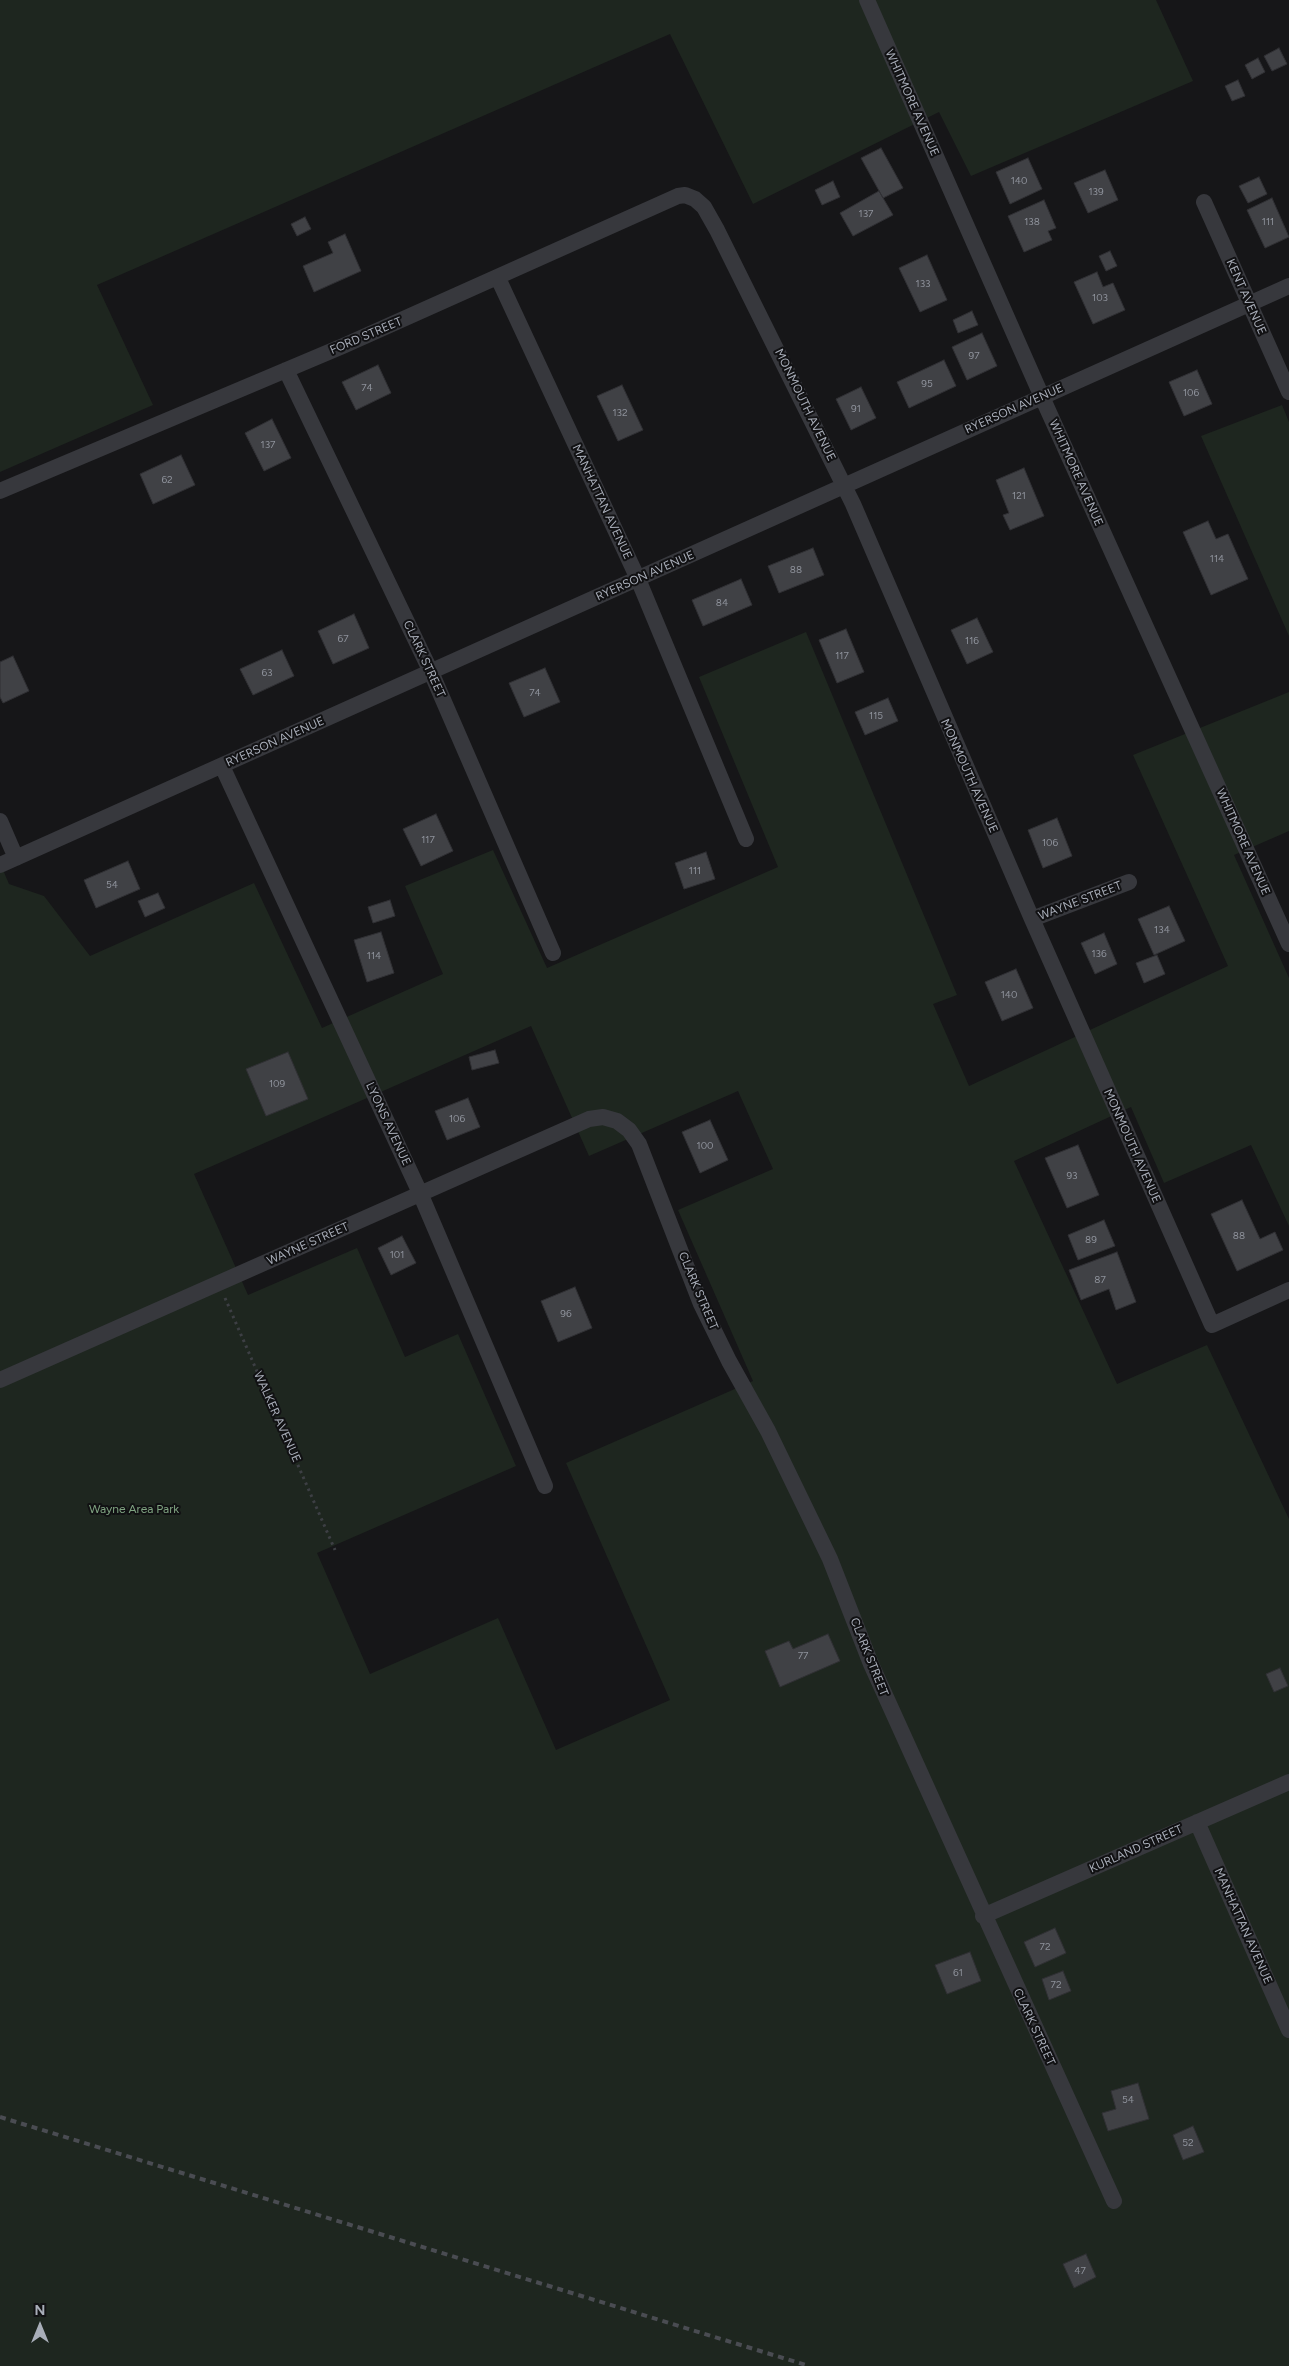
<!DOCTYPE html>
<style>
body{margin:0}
#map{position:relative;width:1289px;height:2366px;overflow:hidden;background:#161618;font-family:Figtree,sans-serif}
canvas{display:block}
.north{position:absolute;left:15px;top:2301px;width:50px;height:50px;-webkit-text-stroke:4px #111113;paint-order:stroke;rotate:0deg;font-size:14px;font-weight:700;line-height:20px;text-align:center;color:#a8adb8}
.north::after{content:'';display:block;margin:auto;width:18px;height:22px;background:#a8adb8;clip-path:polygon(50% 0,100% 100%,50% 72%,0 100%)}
</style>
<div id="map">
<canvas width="1289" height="2366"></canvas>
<div class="north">N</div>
</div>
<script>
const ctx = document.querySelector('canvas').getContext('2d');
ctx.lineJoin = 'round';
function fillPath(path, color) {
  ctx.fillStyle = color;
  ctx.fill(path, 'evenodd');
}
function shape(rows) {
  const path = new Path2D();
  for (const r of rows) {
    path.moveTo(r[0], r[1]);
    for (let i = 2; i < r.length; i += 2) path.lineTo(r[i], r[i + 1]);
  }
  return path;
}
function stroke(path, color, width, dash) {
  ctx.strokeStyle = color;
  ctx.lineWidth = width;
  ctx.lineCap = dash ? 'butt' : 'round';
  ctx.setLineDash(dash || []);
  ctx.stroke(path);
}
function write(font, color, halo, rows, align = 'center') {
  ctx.font = font + ' Figtree,sans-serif';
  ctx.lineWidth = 4;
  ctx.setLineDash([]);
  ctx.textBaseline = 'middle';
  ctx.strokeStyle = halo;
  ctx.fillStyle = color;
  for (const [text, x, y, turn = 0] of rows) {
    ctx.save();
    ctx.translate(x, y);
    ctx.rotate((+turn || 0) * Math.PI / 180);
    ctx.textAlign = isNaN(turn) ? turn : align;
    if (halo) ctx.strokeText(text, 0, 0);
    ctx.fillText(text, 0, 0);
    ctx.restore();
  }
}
const green = shape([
 [0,0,1156,0,1193,81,971,176,939,112,753,204,670,34,97,285,153,405,0,472],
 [1282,405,1289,422,1289,636,1201,436],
 [806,632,957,995,933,1004,969,1086,1228,966,1133,755,1289,692,1289,831,1234,855,1289,978,1289,1226,1251,1145,1164,1183,1131,1107,1014,1161,1117,1384,1207,1345,1289,1519,1289,2366,0,2366,0,863,9,884,44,896,90,956,254,883,322,1028,443,974,405,886,493,850,547,968,778,867,699,677],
 [531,1026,589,1156,738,1091,773,1169,678,1210,753,1381,566,1463,670,1700,556,1750,498,1618,370,1674,317,1553,516,1466,458,1334,405,1357,357,1248,248,1295,194,1174]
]);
const building = shape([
 [1279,48,1287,64,1272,71,1264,56,1279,48],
 [1258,58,1265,72,1252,79,1245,65,1258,58],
 [1238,80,1245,96,1232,101,1225,86,1238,80],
 [881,148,903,188,883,198,861,158,881,148],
 [1028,158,1042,189,1010,204,996,172,1028,158],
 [1105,170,1118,200,1088,213,1074,183,1105,170],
 [1259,177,1267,194,1248,203,1239,186,1259,177],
 [833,181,840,197,822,205,815,190,833,181],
 [879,191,893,215,853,236,840,213,879,191],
 [1272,198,1289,237,1265,248,1247,210,1272,198],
 [1044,200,1056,228,1048,231,1052,240,1024,252,1008,216,1044,200],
 [305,217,311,229,297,236,291,224,305,217],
 [345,234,361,271,314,292,303,266,333,253,328,242,345,234],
 [1110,251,1117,266,1106,271,1099,256,1110,251],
 [927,255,947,300,920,312,899,268,927,255],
 [1097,272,1103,287,1113,283,1125,310,1093,324,1074,282,1097,272],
 [972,311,978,325,958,333,953,320,972,311],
 [982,333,997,366,967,380,952,347,982,333],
 [944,360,956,386,909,408,897,382,944,360],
 [378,365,391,393,356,410,342,382,378,365],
 [1197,370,1212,404,1184,416,1169,382,1197,370],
 [622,385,643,430,618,441,597,396,622,385],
 [861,387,876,418,851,430,836,399,861,387],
 [272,419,291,458,264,471,245,433,272,419],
 [181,455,195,485,153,504,140,474,181,455],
 [1024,468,1044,516,1010,530,1003,515,1009,513,996,480,1024,468],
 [1208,521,1216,539,1228,534,1248,579,1211,595,1183,532,1208,521],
 [813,548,824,575,779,593,768,566,813,548],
 [741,579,752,605,703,626,692,600,741,579],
 [354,614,369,648,333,664,318,631,354,614],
 [977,618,993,652,967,664,951,630,977,618],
 [846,629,864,672,837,683,819,640,846,629],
 [282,650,294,676,253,695,240,669,282,650],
 [13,656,29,691,3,703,0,697,0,662,13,656],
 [545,668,560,702,524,717,509,683,545,668],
 [888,698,898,721,865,735,855,712,888,698],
 [436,814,453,851,421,866,403,829,436,814],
 [1057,818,1072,856,1043,868,1028,830,1057,818],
 [706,852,715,879,684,889,675,863,706,852],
 [128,861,140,889,96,908,84,880,128,861],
 [158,893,165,908,145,917,138,901,158,893],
 [390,900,395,916,373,923,368,907,390,900],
 [1169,906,1185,941,1154,955,1138,919,1169,906],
 [381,932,394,973,367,982,354,940,381,932],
 [1104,933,1117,964,1095,974,1081,943,1104,933],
 [1157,955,1165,974,1144,983,1136,963,1157,955],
 [1016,969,1033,1008,1002,1021,985,982,1016,969],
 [495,1050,499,1063,472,1070,469,1057,495,1050],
 [288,1052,308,1099,266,1116,246,1069,288,1052],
 [468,1098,480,1127,447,1140,435,1111,468,1098],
 [710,1120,728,1160,700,1173,682,1132,710,1120],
 [1078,1145,1099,1195,1067,1208,1045,1158,1078,1145],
 [1242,1200,1260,1239,1275,1232,1283,1250,1237,1271,1211,1214,1242,1200],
 [1104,1220,1115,1246,1078,1260,1068,1235,1104,1220],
 [402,1236,416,1263,391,1275,378,1248,402,1236],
 [1117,1252,1136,1302,1116,1310,1109,1289,1081,1300,1069,1270,1117,1252],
 [575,1287,592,1328,558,1342,541,1301,575,1287],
 [828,1634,840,1661,780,1687,765,1651,789,1641,793,1649,828,1634],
 [1280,1668,1288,1686,1274,1692,1266,1674,1280,1668],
 [1055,1928,1066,1953,1035,1967,1024,1942,1055,1928],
 [970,1952,981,1981,947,1994,935,1965,970,1952],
 [1063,1971,1071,1991,1049,2000,1042,1979,1063,1971],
 [1138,2083,1149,2119,1108,2131,1102,2113,1116,2109,1111,2091,1138,2083],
 [1193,2126,1204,2152,1183,2160,1173,2135,1193,2126],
 [1086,2254,1096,2277,1074,2288,1063,2264,1086,2254]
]);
const path = shape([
 [225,1298,335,1550]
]);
const minor = shape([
 [867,0,1042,397,1289,944],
 [1204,202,1289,392],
 [498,278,638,579,746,839],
 [286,370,431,672,553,953],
 [0,491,343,346,678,196,685,195,695,199,704,207,717,230,853,504,1032,919,1212,1325,1289,1290],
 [222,766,420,1193,545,1486],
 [0,821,16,858],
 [0,865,1289,286],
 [1032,919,1129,882],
 [0,1380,589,1119,603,1117,617,1121,629,1130,639,1144,701,1304,729,1361,768,1431,830,1559,871,1664,1114,2201],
 [1197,1822,1289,2030],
 [983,1916,1289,1782]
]);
const rail = shape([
 [0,2117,809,2366]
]);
const numberNames = [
 ["140",1019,181],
 ["139",1096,192],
 ["137",866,214],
 ["138",1032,222],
 ["111",1268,222],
 ["133",923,284],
 ["103",1100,298],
 ["97",974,356],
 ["95",927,384],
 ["74",367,388],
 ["106",1191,393],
 ["91",856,409],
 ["132",620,413],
 ["137",268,445],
 ["62",167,480],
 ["121",1019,496],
 ["114",1217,559],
 ["88",796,570],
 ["84",722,603],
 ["67",343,639],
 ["116",972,641],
 ["117",842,656],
 ["63",267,673],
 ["74",535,693],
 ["115",876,716],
 ["117",428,840],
 ["106",1050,843],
 ["111",695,871],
 ["54",112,885],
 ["134",1162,930],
 ["136",1099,954],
 ["114",374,956],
 ["140",1009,995],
 ["109",277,1084],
 ["106",457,1119],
 ["100",705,1146],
 ["93",1072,1176],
 ["88",1239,1236],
 ["89",1091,1240],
 ["101",397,1255],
 ["87",1100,1280],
 ["96",566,1314],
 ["77",803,1656],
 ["72",1045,1947],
 ["61",958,1973],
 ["72",1056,1985],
 ["54",1128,2100],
 ["52",1188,2143],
 ["47",1080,2271]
];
const streetNames = [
 ["WHITMORE AVENUE",912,103,66],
 ["KENT AVENUE",1246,297,66],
 ["FORD STREET",366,336,-23],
 ["MONMOUTH AVENUE",805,405,64],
 ["RYERSON AVENUE",1014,409,-24],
 ["WHITMORE AVENUE",1076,473,66],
 ["MANHATTAN AVENUE",602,502,65],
 ["RYERSON AVENUE",645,576,-24],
 ["CLARK STREET",424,659,65],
 ["RYERSON AVENUE",275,742,-24],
 ["MONMOUTH AVENUE",969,776,66],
 ["WHITMORE AVENUE",1243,842,66],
 ["WAYNE STREET",1080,901,-21],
 ["LYONS AVENUE",388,1124,65],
 ["MONMOUTH AVENUE",1132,1146,66],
 ["WAYNE STREET",308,1244,-24],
 ["CLARK STREET",698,1291,67],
 ["WALKER AVENUE",277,1417,66],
 ["CLARK STREET",869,1657,68],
 ["KURLAND STREET",1136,1849,-24],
 ["MANHATTAN AVENUE",1243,1926,66],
 ["CLARK STREET",1034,2027,65]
];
const parkNames = [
 ["Wayne Area Park",134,1509]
];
fillPath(green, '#1e261f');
fillPath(building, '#404145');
stroke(building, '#303034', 1);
stroke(path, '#3d3f44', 3, [2.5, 4]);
stroke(minor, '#37383d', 16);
stroke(rail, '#4a4c52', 4, [6, 5]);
write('10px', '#8e929b', null, numberNames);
write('12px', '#a8adb8', '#111113', streetNames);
write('12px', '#7fa381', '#111113', parkNames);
</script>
